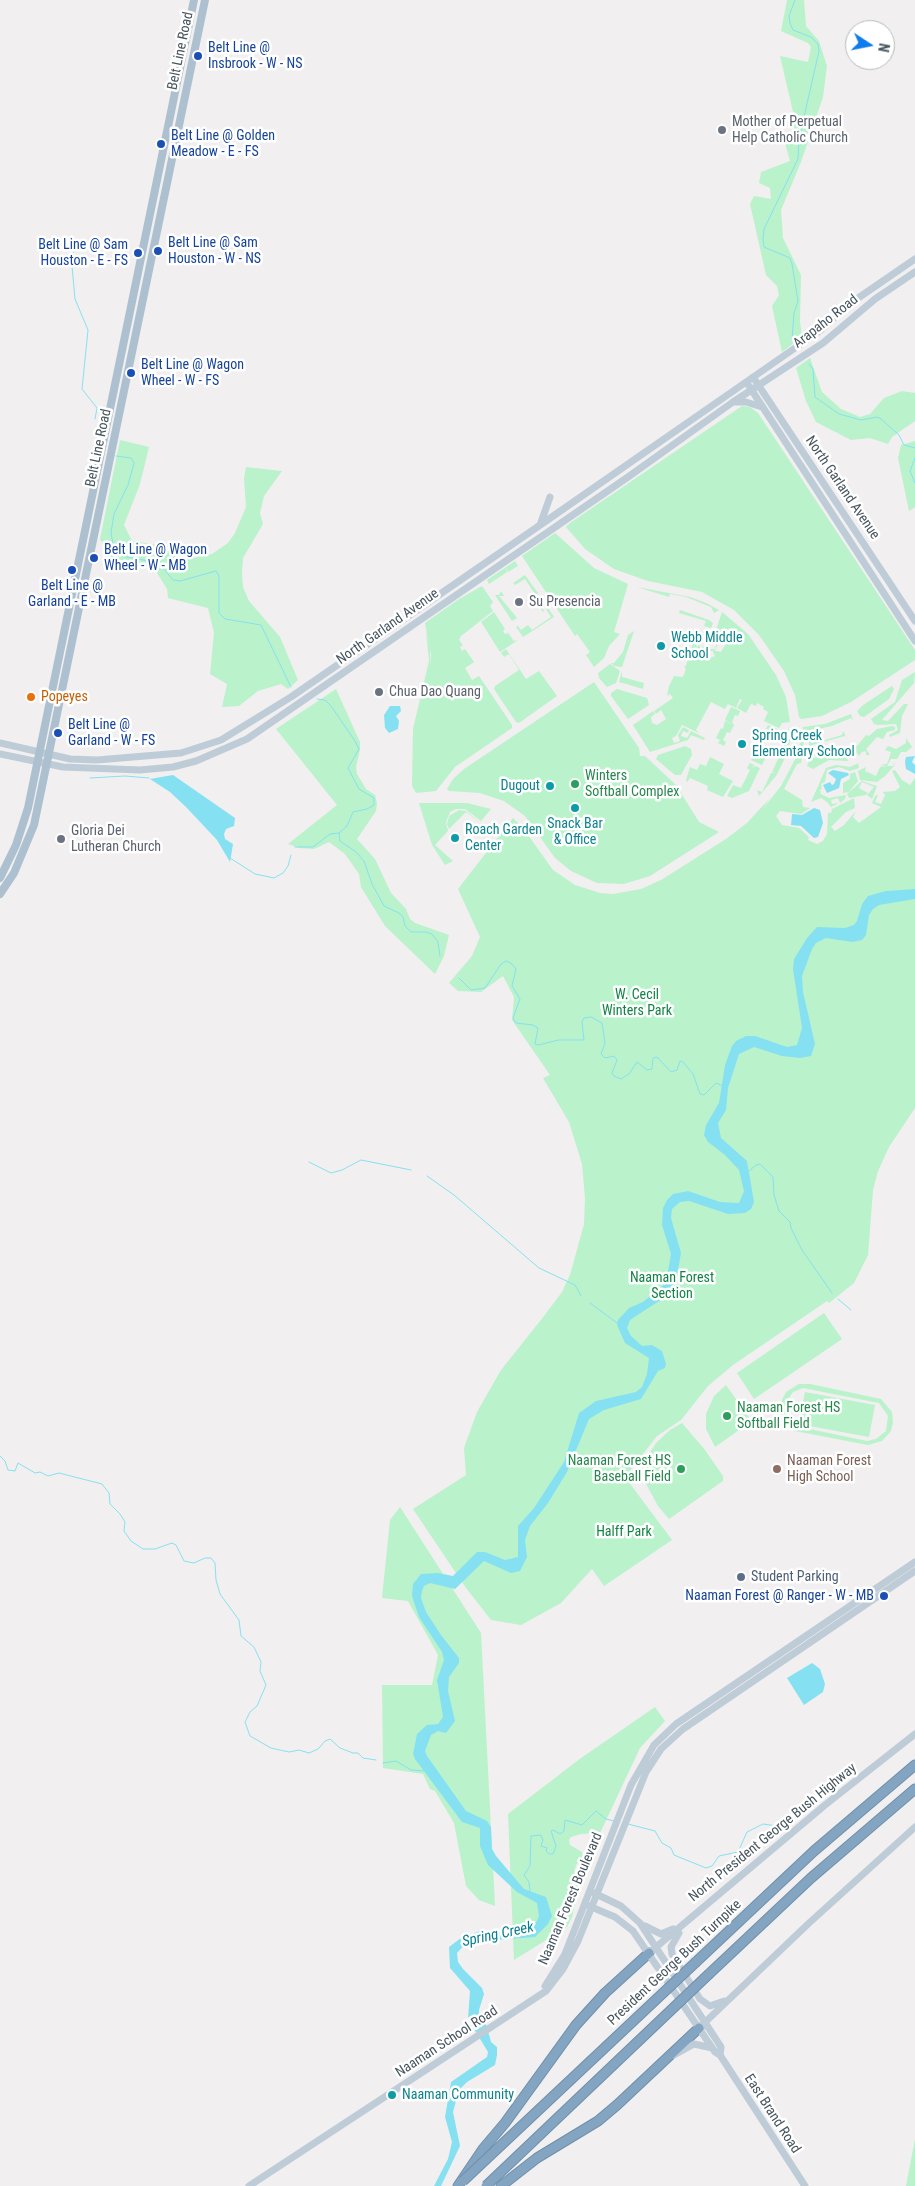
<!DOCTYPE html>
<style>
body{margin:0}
#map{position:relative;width:915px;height:2186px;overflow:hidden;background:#f1efef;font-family:"Roboto Condensed",sans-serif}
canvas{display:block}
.north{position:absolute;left:845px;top:20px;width:50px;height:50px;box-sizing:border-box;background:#fff;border:1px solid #b5bbbe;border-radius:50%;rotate:101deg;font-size:14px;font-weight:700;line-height:20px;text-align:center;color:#46545d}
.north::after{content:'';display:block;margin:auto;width:18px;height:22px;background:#0e7cec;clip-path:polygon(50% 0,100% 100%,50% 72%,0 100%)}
</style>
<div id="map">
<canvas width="915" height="2186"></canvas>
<div class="north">N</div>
</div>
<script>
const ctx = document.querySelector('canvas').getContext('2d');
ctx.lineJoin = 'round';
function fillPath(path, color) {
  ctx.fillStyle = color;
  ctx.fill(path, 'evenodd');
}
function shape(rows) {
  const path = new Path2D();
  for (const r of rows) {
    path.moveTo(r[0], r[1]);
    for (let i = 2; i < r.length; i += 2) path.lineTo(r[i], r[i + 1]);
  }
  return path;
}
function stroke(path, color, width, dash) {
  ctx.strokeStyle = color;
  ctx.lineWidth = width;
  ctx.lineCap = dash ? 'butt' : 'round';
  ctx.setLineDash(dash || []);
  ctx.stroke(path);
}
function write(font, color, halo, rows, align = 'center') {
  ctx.font = font + ' "Roboto Condensed",sans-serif';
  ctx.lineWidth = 5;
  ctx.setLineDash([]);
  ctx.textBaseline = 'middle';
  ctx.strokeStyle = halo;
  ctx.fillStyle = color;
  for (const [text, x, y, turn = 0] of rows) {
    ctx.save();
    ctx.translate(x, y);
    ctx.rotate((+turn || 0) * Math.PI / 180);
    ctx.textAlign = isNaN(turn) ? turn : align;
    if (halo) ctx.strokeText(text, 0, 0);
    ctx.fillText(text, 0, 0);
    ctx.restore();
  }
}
const green = shape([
 [787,0,804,0,806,26,819,41,827,66,823,97,801,162,781,210,783,238,801,275,800,321,802,337,782,352,772,306,779,295,777,286,766,275,750,204,754,196,771,199,770,188,759,183,761,172,790,161,785,143,793,139,794,116,780,56,808,62,811,47,808,43,781,31],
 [810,358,822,392,841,409,860,417,870,414,884,398,902,391,915,393,915,421,892,437,888,444,870,438,851,440,816,422,806,401,796,368],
 [742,406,750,407,758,413,915,650,915,660,851,702,822,716,801,719,799,717,795,695,784,671,759,635,734,610,702,592,648,581,614,569,585,549,566,527,570,523],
 [120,440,149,447,140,484,124,525,132,541,158,545,178,557,189,559,212,554,228,543,235,533,246,507,244,478,246,467,282,471,264,496,260,513,263,524,243,558,242,572,243,587,249,601,280,637,298,680,288,689,281,684,258,691,239,706,222,707,227,684,210,674,214,633,208,608,168,598,167,589,154,568,108,559,105,548,100,539],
 [915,441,915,507,909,511,898,458,901,445],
 [555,533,594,568,628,584,614,632,620,634,609,646,604,658,594,667,586,655,590,652,577,634,575,636,522,556],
 [515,561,518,566,508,572,506,568,507,572,489,584,487,580],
 [525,575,538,593,534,597,544,611,543,612,532,596,535,594,525,579,515,585,513,583],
 [482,586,493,602,490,606,493,611,461,636,459,640,463,645,460,647,462,651,465,649,474,662,465,668,472,680,479,676,512,725,512,728,455,767,436,791,416,793,412,786,413,729,429,661,426,631,430,649,430,665,431,655,425,623,459,599],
 [637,587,690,597,706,603,719,610,714,613,711,607,686,597,670,594,669,597],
 [501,591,504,596,499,596,517,618,512,621,495,595,499,595],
 [548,608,554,617,523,637,516,627,518,626,521,630,528,625,532,630,551,617,546,609],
 [680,610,709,620,713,623,711,628,704,626,706,621,679,613],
 [494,612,505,629,503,631,505,634,508,633,514,641,518,640,500,652,481,622],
 [722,612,748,634,776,675,786,697,790,722,782,723,779,728,764,721,768,712,763,709,764,707,757,703,756,706,751,704,746,713,737,708,742,700,740,699,736,708,728,704,725,709,711,702,696,730,699,733,682,725,676,736,672,738,674,743,680,741,678,735,683,727,689,730,688,733,683,731,681,736,687,738,691,731,705,738,704,740,691,735,688,740,650,752,633,725,653,711,655,714,651,717,652,723,657,725,666,719,661,710,656,714,654,711,673,698,670,694,667,696,669,686,674,676,683,677,686,669,684,666,686,666,690,652,691,655,696,657,698,651,691,650,693,643,697,644,696,648,699,645,706,660,715,656,712,650,721,652,727,642,723,638,728,640,733,631,728,629,716,630],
 [725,630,715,650,704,652,701,645,706,649,715,649,717,641,714,639,719,640,720,637,715,635,715,632],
 [634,631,622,667,614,666,611,663,614,663,623,652,628,635],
 [506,649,526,679,539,671,557,696,519,723,516,722,494,689,495,686,519,670,509,654,504,657,501,653],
 [610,664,620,671,616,683,607,687,599,678,598,673],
 [622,671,622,677,644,683,643,689,619,682],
 [915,672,914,683,882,720,888,721,904,704,908,704,902,716,900,733,890,737,889,735,898,730,896,724,878,725,874,724,871,719,895,702,902,680],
 [594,682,639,748,640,756,645,756,676,785,699,822,719,832,650,876,624,884,597,883,571,871,555,858,525,816,504,801,480,793,449,791,447,789,453,779,464,769],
 [892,686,894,689,889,699,864,717,860,716,857,711,863,705],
 [336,689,360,742,360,750,356,767,357,774,366,789,375,795,377,803,376,811,357,839,375,859,391,893,406,909,410,919,415,923,449,935,444,956,435,974,385,926,361,887,359,874,345,854,329,842,314,849,299,848,288,844,337,805,276,729],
 [617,689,647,698,649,705,628,719,611,696,611,693],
 [731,707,740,711,738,716,735,715,732,722,734,725,725,720],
 [851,714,853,720,851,718,832,726,809,731,809,734,804,738,803,748,799,748,803,727,825,724],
 [725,721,734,725,730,733,727,732,723,740,726,742,724,746,718,743,720,740,716,738,721,728,723,729],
 [768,725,779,730,772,743,765,739,769,731,766,729],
 [892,726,895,727,895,730,887,732,883,739,877,737,866,749,870,755,866,755,866,751,862,752,859,756,855,751,846,755,848,761,829,760,813,769,807,766,811,754,814,758,833,755,858,745,866,735,869,736,877,729],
 [789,729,790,742,784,760,776,776,759,796,757,790,762,792,771,773,775,773,772,772,789,735,786,730],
 [843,731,847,739,845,736,812,745,812,748,809,748,809,739,812,742,825,740,842,735],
 [906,738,912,747,906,752,901,752,897,759,891,759,887,766,893,766,895,761,894,766,885,776,877,782,860,780,858,771,866,767,865,771,876,776,880,767,887,766,880,765,887,764,891,752,885,750,888,746,896,749,906,743],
 [685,746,691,749,692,755,681,775,675,775,656,759,658,755],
 [760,748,768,752,762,765,751,760,754,755,757,756],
 [798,754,802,756,801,763,797,764,784,789,802,800,803,807,810,808,801,814,780,811,776,816,782,825,799,828,809,837,808,840,817,844,823,841,827,834,828,813,831,813,832,809,854,798,855,808,846,812,831,827,835,831,844,825,856,811,853,817,859,823,881,807,872,803,875,796,878,795,875,802,881,804,885,795,883,792,895,791,900,787,892,771,895,770,902,780,910,785,915,778,915,1108,889,1147,878,1171,873,1190,868,1255,854,1283,829,1303,827,1301,733,1365,708,1386,681,1420,657,1436,625,1477,672,1540,604,1586,592,1569,561,1603,521,1625,491,1620,466,1588,413,1509,466,1475,464,1448,477,1412,501,1370,544,1316,562,1292,570,1275,584,1224,585,1198,582,1164,569,1122,543,1078,550,1075,512,1020,514,997,503,976,481,992,458,991,449,983,472,956,480,937,458,889,513,818,523,828,553,870,575,885,600,893,613,894,641,889,661,880,726,839,747,823,770,798,762,810,781,786],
 [710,757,724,764,719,774,733,781,723,797,707,790,708,786,690,778,687,782,686,780,690,767,697,770,700,764,706,766],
 [865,760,858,763,859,768,850,771,839,767,827,770,825,782,821,784,822,788,820,790,821,794,829,798,846,795,845,799,840,803,838,798,831,800,832,804,839,803,831,807,827,802,821,798,811,802,826,768,836,765,850,767],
 [750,763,754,765,752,768,755,766,760,768,749,791,732,798,727,796,733,785,741,788,750,770,747,768],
 [855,772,858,781,849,792,843,793,843,783,850,779,850,774],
 [862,781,877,786,872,799,867,795,874,787,862,782,859,788,868,793,866,795,849,798,847,794],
 [419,803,467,803,491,809,481,821,465,809,456,809,450,812,446,822,448,831,435,845,453,861,445,865,432,845],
 [459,810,466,811,484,826,466,812,449,829,447,824,449,816],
 [824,1313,842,1339,754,1399,737,1373],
 [799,1384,810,1384,881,1399,892,1412,893,1422,891,1431,882,1441,868,1445,795,1431,783,1420,780,1404,786,1392],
 [803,1388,879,1403,888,1416,886,1431,876,1439,867,1441,795,1426,786,1415,785,1404,793,1392],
 [726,1385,750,1419,749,1423,715,1447,706,1429,706,1414,714,1396],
 [805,1392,875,1405,869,1437,799,1424],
 [682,1423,705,1450,723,1476,723,1481,669,1519,658,1506,645,1482,644,1462,656,1443,670,1430],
 [400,1507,481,1633,495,1906,479,1900,466,1886,454,1823,435,1791,430,1789,423,1774,383,1768,382,1685,432,1685,438,1655,408,1601,382,1598,390,1520],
 [655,1707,665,1721,640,1748,600,1833,581,1834,571,1837,569,1840,570,1845,582,1852,583,1858,576,1865,574,1872,580,1882,572,1917,567,1927,514,1960,508,1814,581,1758],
 [915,2139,915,2186,906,2186]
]);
const water = shape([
 [390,706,400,706,401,711,396,716,399,721,398,729,389,733,385,728,384,715],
 [915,756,912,762,915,765,915,774,906,769,905,762,906,757],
 [833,770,848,773,849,775,841,779,839,788,827,793,823,785,830,782,832,785,834,784,836,779,828,773],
 [173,775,235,818,234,826,226,829,224,834,225,839,233,844,230,862,217,840,186,807,170,792,150,779],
 [814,808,820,810,823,823,818,837,814,838,801,826,791,825,792,814,802,815],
 [915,889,915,899,879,905,873,909,869,915,866,935,862,940,852,942,826,938,816,943,812,949,802,976,803,992,815,1044,811,1056,800,1058,782,1056,754,1047,739,1054,728,1088,726,1110,718,1123,721,1138,747,1161,754,1202,751,1209,745,1213,728,1214,689,1201,680,1202,672,1209,671,1218,681,1253,678,1270,671,1289,662,1299,630,1320,627,1328,631,1336,642,1346,652,1345,662,1351,666,1364,665,1368,658,1371,641,1399,604,1410,589,1419,567,1472,548,1503,530,1526,525,1540,527,1557,520,1571,511,1573,484,1561,455,1589,430,1583,424,1586,422,1591,421,1598,426,1612,441,1635,459,1658,459,1663,449,1677,448,1691,455,1721,446,1733,438,1731,431,1735,425,1751,427,1756,466,1811,487,1821,491,1827,492,1849,496,1856,524,1889,546,1897,552,1916,548,1924,535,1937,467,1942,457,1953,458,1962,463,1969,482,1988,484,1994,479,2010,479,2016,486,2024,491,2042,497,2047,497,2055,495,2065,467,2082,459,2090,453,2112,460,2146,441,2186,434,2186,448,2159,452,2142,445,2117,451,2082,487,2057,488,2052,468,2019,470,1991,450,1968,449,1947,461,1938,480,1931,501,1932,531,1926,537,1921,539,1916,537,1903,517,1892,488,1865,480,1846,480,1828,462,1822,415,1759,413,1754,417,1734,427,1725,438,1724,443,1717,437,1680,444,1660,442,1652,419,1617,412,1596,413,1584,421,1574,438,1573,453,1576,477,1552,485,1552,505,1560,518,1557,518,1526,534,1508,564,1462,579,1413,596,1401,636,1392,642,1387,647,1374,649,1358,625,1343,617,1325,618,1320,629,1308,643,1302,666,1283,671,1254,662,1225,663,1208,667,1200,673,1194,688,1191,720,1202,739,1203,744,1191,739,1170,725,1155,708,1142,704,1135,706,1125,719,1103,725,1065,732,1046,736,1041,746,1036,755,1036,787,1047,797,1045,802,1028,793,969,794,959,807,938,817,927,845,928,854,925,857,921,862,904,868,896,886,891],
 [812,1663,820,1669,825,1684,823,1692,804,1705,787,1678]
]);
const stream = shape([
 [74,249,72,266,75,299,88,330,82,389,97,408,95,419],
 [792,339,794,313,798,301,792,264,790,258,764,247,763,239,764,229,798,159,799,139,819,51,818,44,811,37,793,30,790,23,789,16,795,0],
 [809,364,813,369,815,397,839,414,861,420,877,417,881,419,899,435,904,445,915,448],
 [116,456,131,458,134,463,128,485,114,514,111,533,114,550,122,556,159,563,173,580,180,581,216,571,219,576,219,613,225,619,261,625,291,687],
 [915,458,910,471,915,483],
 [317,699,325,700,331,706,355,741,359,749,348,768,359,789,374,798,374,805,367,809,353,812,347,826,339,833,340,841,356,852,364,861,372,884,384,906,399,913,403,917,405,926,411,932,426,932,432,934,438,942,440,956],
 [90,778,125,776,149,778],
 [295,847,313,847,330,834,339,833],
 [230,858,255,874,274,878,283,873,288,866,291,855],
 [459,978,471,990,485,988,501,964,506,961,511,963,516,969,512,986,520,999,513,1018,516,1023,533,1025,538,1028,535,1044,539,1045,558,1040,584,1040,582,1022,584,1018,591,1017,602,1023,605,1043,601,1054,605,1058,614,1056,617,1060,612,1073,614,1076,621,1079,629,1074,637,1062,647,1070,652,1069,653,1058,657,1057,671,1072,677,1070,680,1061,683,1062,693,1074,700,1094,704,1095,716,1083,723,1086],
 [309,1162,331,1173,342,1170,361,1160,411,1170],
 [749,1171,756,1165,760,1164,773,1177,774,1195,779,1211,790,1222,791,1228,802,1250,832,1293],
 [427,1176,454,1195,539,1268,575,1285,581,1296],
 [838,1299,851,1310],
 [590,1303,617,1323],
 [0,1456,5,1461,8,1470,15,1471,18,1463,35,1473,40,1472,48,1476,59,1473,102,1484,109,1493,110,1504,120,1514,125,1522,124,1531,131,1541,143,1549,155,1549,172,1543,176,1545,184,1561,194,1563,205,1558,211,1558,215,1563,216,1580,220,1594,239,1620,241,1636,254,1647,261,1662,260,1671,266,1685,257,1706,250,1712,245,1722,250,1736,271,1748,289,1752,299,1750,309,1753,318,1749,325,1741,330,1739,340,1748,353,1753,358,1753,363,1758,376,1760],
 [383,1763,396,1761,411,1770,424,1771],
 [628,1824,655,1831,662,1843,671,1848,674,1855,706,1868,712,1866,719,1856,738,1852,747,1832,763,1824,777,1826],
 [530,1891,529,1882,524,1875,530,1866,531,1836,541,1835,543,1840,541,1846,547,1848,546,1851,549,1854,553,1854,556,1846,551,1831,553,1830,560,1834,564,1831,565,1820,582,1825,596,1811,606,1819,614,1821]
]);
const secondary = shape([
 [753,377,915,621],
 [749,386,915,641],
 [733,402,746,402,762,407],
 [540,525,550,497],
 [0,743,70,759,97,760,181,753,221,740,291,697,546,521,821,330,848,305,915,259],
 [0,754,63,767,140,770,173,767,196,761,247,739,628,477,733,402,823,343,875,299,915,272],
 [594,1893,621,1906,640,1923,721,2047,720,2055],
 [589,1906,615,1917,633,1931,715,2052,720,2055,805,2186],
 [645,1926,661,1934,673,1929],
 [679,1933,671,1947,672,1954,700,1999,710,2006,724,2001],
 [649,1953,825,1805,915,1734],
 [545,1986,565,1954,631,1785,654,1745,676,1724,915,1562],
 [699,2028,808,1924,915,1827],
 [674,2055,694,2044,712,2048],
 [249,2186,546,1991,563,1969,578,1941,646,1772,661,1749,683,1729,915,1571]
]);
const primary = shape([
 [0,878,16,845,28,808,194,0],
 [0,894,14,873,34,825,205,0]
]);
const highway = shape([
 [696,1962,814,1851,915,1765],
 [709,1974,811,1878,915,1789],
 [458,2186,483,2149,505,2123,576,2025,605,1993,649,1953],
 [501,2186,537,2158,598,2121,617,2105,699,2028]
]);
const highwayBridge = shape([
 [463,2181,696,1962],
 [486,2186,709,1974]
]);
const markers = [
 [198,56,5,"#1a4fb4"],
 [722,130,5,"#6b7280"],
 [161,144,5,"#1a4fb4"],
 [158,251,5,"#1a4fb4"],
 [138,253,5,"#1a4fb4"],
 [131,373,5,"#1a4fb4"],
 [94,558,5,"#1a4fb4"],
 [72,570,5,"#1a4fb4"],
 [519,602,5,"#6b7280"],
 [661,646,5,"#0f9aa8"],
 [379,692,5,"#6b7280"],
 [31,697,5,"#e8710a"],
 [58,733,5,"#1a4fb4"],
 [742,744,5,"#0f9aa8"],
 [575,784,5,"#2e9e5b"],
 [550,786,5,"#0f9aa8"],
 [575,808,5,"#0f9aa8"],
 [455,838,5,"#0f9aa8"],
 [61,839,5,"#6b7280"],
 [727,1416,5,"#2e9e5b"],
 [681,1469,5,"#2e9e5b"],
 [777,1469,5,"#8d6e63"],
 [741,1577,5,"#5c6f8a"],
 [884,1596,5,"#1a4fb4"],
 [392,2095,5,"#0f9aa8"]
];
const transitNames = [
 ["Belt Line @",208,48],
 ["Insbrook - W - NS",208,64],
 ["Belt Line @ Golden",171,136],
 ["Meadow - E - FS",171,152],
 ["Belt Line @ Sam",168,243],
 ["Houston - W - NS",168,259],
 ["Belt Line @ Sam",128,245,"right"],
 ["Houston - E - FS",128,261,"right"],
 ["Belt Line @ Wagon",141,365],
 ["Wheel - W - FS",141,381],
 ["Belt Line @ Wagon",104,550],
 ["Wheel - W - MB",104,566],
 ["Belt Line @",72,586,"center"],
 ["Garland - E - MB",72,602,"center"],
 ["Belt Line @",68,725],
 ["Garland - W - FS",68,741],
 ["Naaman Forest @ Ranger - W - MB",874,1596,"right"]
];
const streetNames = [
 ["Belt Line Road",181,51,-78],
 ["Arapaho Road",826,322,-38],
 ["Belt Line Road",99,448,-78],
 ["North Garland Avenue",842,488,56],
 ["North Garland Avenue",388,627,-35],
 ["North President George Bush Highway",773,1833,-39],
 ["Naaman Forest Boulevard",571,1899,-67],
 ["President George Bush Turnpike",675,1963,-43],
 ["Naaman School Road",447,2042,-33],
 ["East Brand Road",772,2114,57]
];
const worshipNames = [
 ["Mother of Perpetual",732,122],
 ["Help Catholic Church",732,138],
 ["Su Presencia",529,602],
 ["Chua Dao Quang",389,692],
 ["Gloria Dei",71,831],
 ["Lutheran Church",71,847]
];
const cultureNames = [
 ["Webb Middle",671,638],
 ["School",671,654],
 ["Spring Creek",752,736],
 ["Elementary School",752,752],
 ["Dugout",540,786,"right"],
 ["Snack Bar",575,824,"center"],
 ["& Office",575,840,"center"],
 ["Roach Garden",465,830],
 ["Center",465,846],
 ["Naaman Community",402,2095]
];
const foodNames = [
 ["Popeyes",41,697]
];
const leisureNames = [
 ["Winters",585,776],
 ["Softball Complex",585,792],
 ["Naaman Forest HS",737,1408],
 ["Softball Field",737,1424],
 ["Naaman Forest HS",671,1461,"right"],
 ["Baseball Field",671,1477,"right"]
];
const parkNames = [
 ["W. Cecil",637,995],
 ["Winters Park",637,1011],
 ["Naaman Forest",672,1278],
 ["Section",672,1294],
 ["Halff Park",624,1532]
];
const educationNames = [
 ["Naaman Forest",787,1461],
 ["High School",787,1477]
];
const serviceNames = [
 ["Student Parking",751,1577]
];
const waterNames = [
 ["Spring Creek",498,1935,-12]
];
fillPath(green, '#baf2cc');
fillPath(water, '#85e1f1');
stroke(stream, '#85e1f1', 1);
stroke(highway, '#6f90ac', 11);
stroke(secondary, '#beccd7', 7);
stroke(primary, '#adc0cf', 8);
stroke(highway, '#83a5c1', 9);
stroke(highwayBridge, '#6f90ac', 11, []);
stroke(highwayBridge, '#83a5c1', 9);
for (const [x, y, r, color] of markers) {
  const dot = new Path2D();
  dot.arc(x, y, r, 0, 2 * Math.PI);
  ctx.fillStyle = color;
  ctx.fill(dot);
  stroke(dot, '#fff', 2);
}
write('14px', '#164399', '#fff', transitNames, 'left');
write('14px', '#46545d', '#fff', streetNames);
write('14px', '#5b616d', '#fff', worshipNames, 'left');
write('14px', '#0d838f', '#fff', cultureNames, 'left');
write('14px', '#c56008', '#fff', foodNames, 'left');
write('14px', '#27864d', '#fff', leisureNames, 'left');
write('14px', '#128344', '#fff', parkNames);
write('14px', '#785e54', '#fff', educationNames, 'left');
write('14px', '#4e5e75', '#fff', serviceNames, 'left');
write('italic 15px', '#077d92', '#fff', waterNames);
</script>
